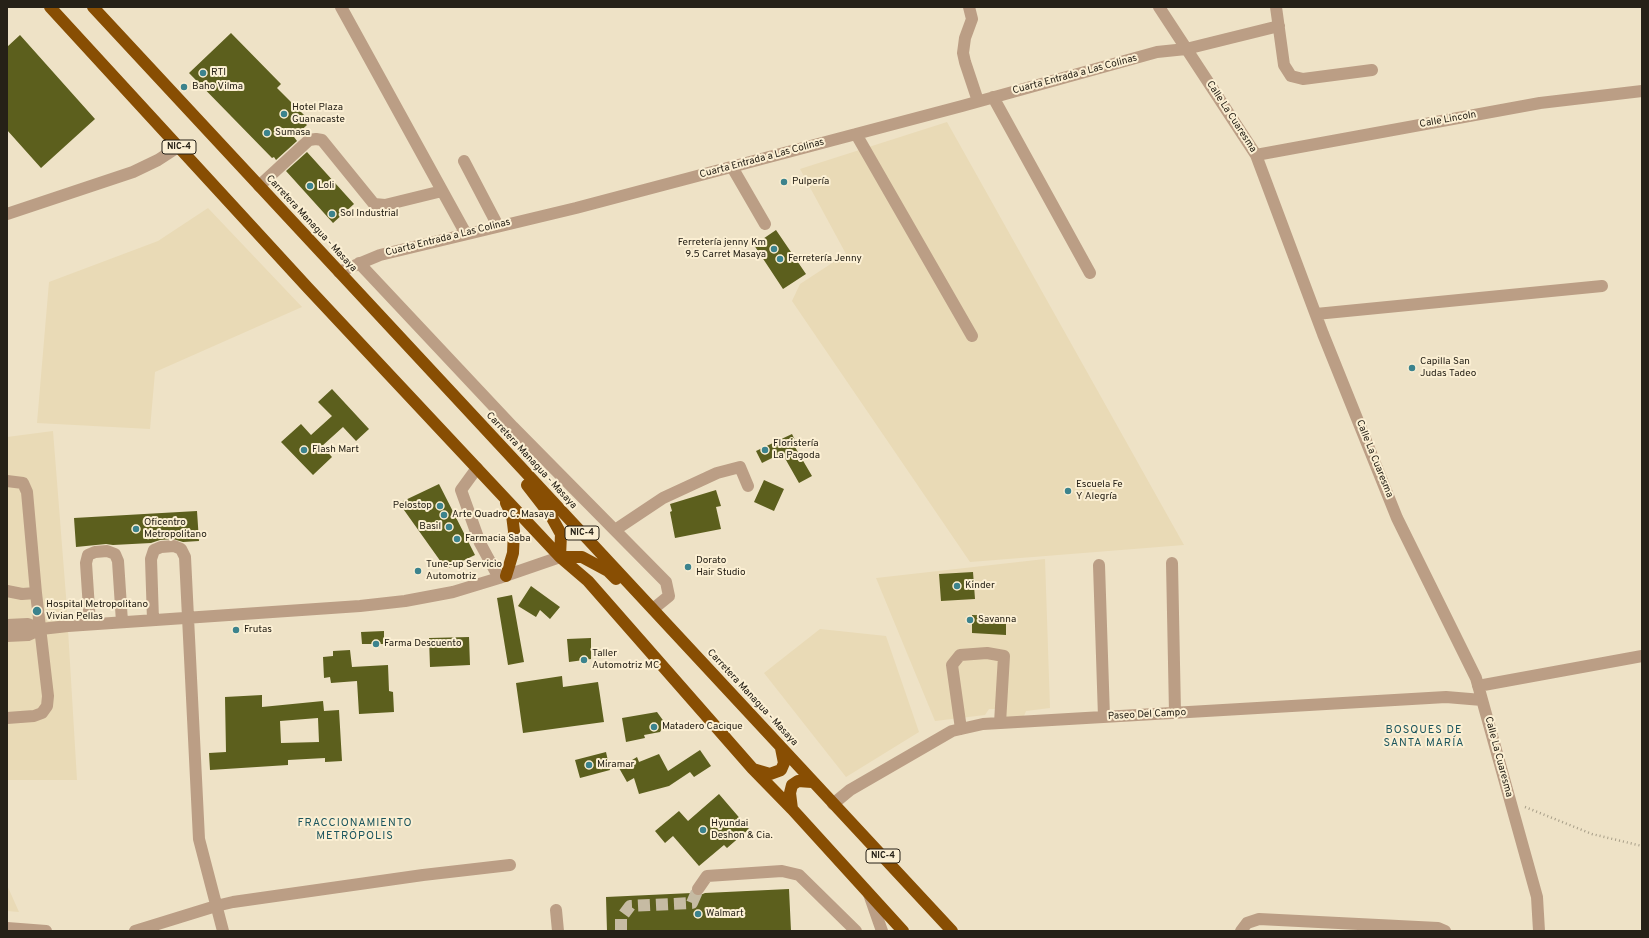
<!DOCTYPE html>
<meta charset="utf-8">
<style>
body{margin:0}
#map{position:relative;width:1649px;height:938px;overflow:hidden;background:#eee2c6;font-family:Overpass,sans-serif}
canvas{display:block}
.frame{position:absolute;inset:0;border:8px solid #262117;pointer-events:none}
</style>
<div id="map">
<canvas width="1649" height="938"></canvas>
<div class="frame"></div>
</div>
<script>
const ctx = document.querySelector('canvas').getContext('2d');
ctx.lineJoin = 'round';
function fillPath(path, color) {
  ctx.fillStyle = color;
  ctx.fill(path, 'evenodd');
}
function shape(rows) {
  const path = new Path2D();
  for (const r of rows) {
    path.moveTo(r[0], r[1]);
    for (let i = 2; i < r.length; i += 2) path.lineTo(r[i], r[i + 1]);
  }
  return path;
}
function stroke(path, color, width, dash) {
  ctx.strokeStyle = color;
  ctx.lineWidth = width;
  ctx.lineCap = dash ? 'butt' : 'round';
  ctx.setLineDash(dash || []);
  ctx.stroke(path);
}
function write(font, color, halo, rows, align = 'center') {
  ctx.font = font + ' Overpass,sans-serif';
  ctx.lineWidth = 4;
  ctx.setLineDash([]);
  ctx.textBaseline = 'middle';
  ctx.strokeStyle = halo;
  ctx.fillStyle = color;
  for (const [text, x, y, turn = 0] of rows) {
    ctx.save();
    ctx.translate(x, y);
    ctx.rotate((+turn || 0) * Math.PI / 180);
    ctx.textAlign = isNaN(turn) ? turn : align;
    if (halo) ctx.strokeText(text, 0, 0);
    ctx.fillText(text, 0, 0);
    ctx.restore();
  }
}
const built = shape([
 [947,122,1184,545,970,562,792,301,800,284,846,254,800,169],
 [208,208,302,307,155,372,150,429,37,423,49,282,158,241],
 [53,431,66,596,77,780,7,780,7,437],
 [1045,559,1050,708,1026,711,1024,716,1011,718,1004,716,998,709,989,709,985,715,935,721,876,578],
 [820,629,886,636,919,732,846,777,764,673],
 [7,885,19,912,7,911]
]);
const building = shape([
 [231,33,281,84,277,88,305,116,301,119,307,125,294,137,297,141,276,160,274,157,272,158,189,73],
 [20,35,95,119,41,168,7,130,7,47],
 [307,152,354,204,333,223,286,171],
 [776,230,806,274,783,289,754,245],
 [332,389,369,429,356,441,343,427,322,446,332,457,313,475,281,442,301,424,311,435,332,416,318,402],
 [792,434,798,446,795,447,812,476,799,483,782,453,762,463,756,451],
 [764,480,784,489,774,511,754,502],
 [439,484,475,555,446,569,399,503],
 [716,490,721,506,716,507,721,529,675,538,670,512,672,511,670,504],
 [197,511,199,541,183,542,173,539,160,540,151,543,113,545,106,544,76,547,74,518],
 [973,572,975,599,941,601,939,574],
 [531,586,560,607,550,619,540,610,536,617,518,606],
 [512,595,524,662,508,665,497,598],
 [972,615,1006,616,1006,635,972,633],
 [384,631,384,644,362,644,361,632],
 [469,637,470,665,430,667,429,638],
 [591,638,591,659,569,662,567,639],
 [350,650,352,667,388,665,389,691,393,692,394,712,359,714,357,681,331,683,330,677,324,678,323,657,333,656,333,651],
 [562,676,563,687,598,682,604,722,523,733,516,683],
 [262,695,262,707,323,701,324,711,339,710,342,761,325,762,325,758,288,760,288,765,210,770,209,753,226,752,225,697],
 [318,718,319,742,281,743,280,721],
 [657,712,665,723,660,732,644,735,645,738,626,742,622,718],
 [700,750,711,766,694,777,690,772,669,786,639,794,634,778,627,782,619,768,637,757,639,762,659,754,668,771],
 [606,752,610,770,580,778,575,760],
 [719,794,749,829,727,848,724,845,699,866,673,836,665,843,655,831,679,811,688,821],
 [789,889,791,931,607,931,606,897,692,893,698,896,705,893]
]);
const minorTunnel = shape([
 [621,931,621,918,630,906,692,903,698,889]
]);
const path = shape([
 [1525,807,1592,834,1642,846]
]);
const minor = shape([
 [341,7,466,234],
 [969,7,972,19,965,38,963,53,965,62,978,101],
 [1159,7,1256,155,1323,334,1397,518,1476,678,1537,897,1539,931],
 [1276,7,1284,65,1291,76,1303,79,1372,70],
 [993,97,1090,273],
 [856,134,972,336],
 [1256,155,1540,103,1642,91],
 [464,161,498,226],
 [732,167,765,224],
 [259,186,309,140,316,139,322,140,374,204,385,205,442,191],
 [7,214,133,172,158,160,178,147],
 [359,263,513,427,666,582,669,596,653,609],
 [339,272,380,255,576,208,962,106,1157,52,1186,49,1279,26],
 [1316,314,1602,286],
 [477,468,461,490,480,543,499,578],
 [7,481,23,483,27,492,36,593,48,696,47,706,42,713,34,716,7,718],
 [615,530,663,498,717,473,740,467,748,486],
 [1172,563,1175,713],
 [1099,565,1104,717],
 [7,591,22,594,36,593],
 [153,620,151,559,154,550,161,547,174,546,181,549,185,557,199,839,223,931],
 [90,624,86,563,88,555,95,552,107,551,115,554,118,561,122,622],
 [7,625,28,624,41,629],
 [7,636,28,635,41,629,68,626,360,606,405,601,453,592,499,578,560,557],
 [1478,686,1642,656],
 [961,729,952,665,960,655,987,653,1004,656,1000,723],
 [833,804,850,790,952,731,983,724,1446,697,1482,700],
 [698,889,707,876,782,871,799,875,856,931],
 [869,894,882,931],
 [556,910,558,931],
 [7,928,46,931],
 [135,931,216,906,233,902,423,875,510,865],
 [1241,931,1247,923,1259,919,1438,928,1445,931]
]);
const highway = shape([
 [50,7,308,288,560,557,588,581,752,768,792,809,903,931],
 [93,7,952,931],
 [527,485,551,516,561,534,560,557],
 [560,557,582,557,608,571,616,579],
 [506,576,513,553,514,531,512,515,506,503],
 [753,769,770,774,781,770,784,763,781,748],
 [792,809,790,793,792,785,798,781,812,782]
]);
const markers = [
 [203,73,4,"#3c838d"],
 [184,87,4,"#3c838d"],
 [284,114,4,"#3c838d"],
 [267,133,4,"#3c838d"],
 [784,182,4,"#3c838d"],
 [310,186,4,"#3c838d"],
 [332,214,4,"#3c838d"],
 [774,249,4,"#3c838d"],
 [780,259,4,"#3c838d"],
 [1412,368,4,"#3c838d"],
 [304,450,4,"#3c838d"],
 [765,450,4,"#3c838d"],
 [1068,491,4,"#3c838d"],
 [440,506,4,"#3c838d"],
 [444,515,4,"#3c838d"],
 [449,527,4,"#3c838d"],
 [136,529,4,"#3c838d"],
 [457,539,4,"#3c838d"],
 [688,567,4,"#3c838d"],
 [418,571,4,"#3c838d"],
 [957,586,4,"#3c838d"],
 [37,611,5,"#3c838d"],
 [970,620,4,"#3c838d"],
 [236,630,4,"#3c838d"],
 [376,644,4,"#3c838d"],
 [584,660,4,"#3c838d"],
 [654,727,4,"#3c838d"],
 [589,765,4,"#3c838d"],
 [703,830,4,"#3c838d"],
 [698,914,4,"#3c838d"]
];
const shields = [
 [179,147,34],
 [582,533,34],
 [883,856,34]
];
const shieldNames = [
 ["NIC-4",179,147],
 ["NIC-4",582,533],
 ["NIC-4",883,856]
];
const poiNames = [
 ["RTI",211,73],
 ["Baho Vilma",192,87],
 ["Hotel Plaza",292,108],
 ["Guanacaste",292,120],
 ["Sumasa",275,133],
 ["Pulpería",792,182],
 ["Loli",318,186],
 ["Sol Industrial",340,214],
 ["Ferretería jenny Km",766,243,"right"],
 ["9.5 Carret Masaya",766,255,"right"],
 ["Ferretería Jenny",788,259],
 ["Capilla San",1420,362],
 ["Judas Tadeo",1420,374],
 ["Floristería",773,444],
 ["La Pagoda",773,456],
 ["Flash Mart",312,450],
 ["Escuela Fe",1076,485],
 ["Y Alegría",1076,497],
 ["Pelostop",432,506,"right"],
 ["Arte Quadro C. Masaya",452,515],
 ["Oficentro",144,523],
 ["Metropolitano",144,535],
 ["Basil",441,527,"right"],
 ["Farmacia Saba",465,539],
 ["Dorato",696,561],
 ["Hair Studio",696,573],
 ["Tune-up Servicio",426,565],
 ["Automotriz",426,577],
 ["Kinder",965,586],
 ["Hospital Metropolitano",46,605],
 ["Vivian Pellas",46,617],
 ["Savanna",978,620],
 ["Frutas",244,630],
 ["Farma Descuento",384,644],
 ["Taller",592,654],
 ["Automotriz MC",592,666],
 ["Matadero Cacique",662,727],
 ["Miramar",597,765],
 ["Hyundai",711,824],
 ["Deshon & Cia.",711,836],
 ["Walmart",706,914]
];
const streetNames = [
 ["Cuarta Entrada a Las Colinas",1075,75,-15],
 ["Calle La Cuaresma",1231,117,57],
 ["Calle Lincoln",1448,120,-10],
 ["Cuarta Entrada a Las Colinas",762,159,-15],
 ["Carretera Managua - Masaya",311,224,47],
 ["Cuarta Entrada a Las Colinas",448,238,-14],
 ["Calle La Cuaresma",1374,459,68],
 ["Carretera Managua - Masaya",531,461,47],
 ["Carretera Managua - Masaya",752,698,47],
 ["Paseo Del Campo",1147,715,-3],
 ["Calle La Cuaresma",1498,757,75]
];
const neighbourhoodNames = [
 ["BOSQUES DE",1424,731],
 ["SANTA MARÍA",1424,744],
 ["FRACCIONAMIENTO",355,824],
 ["METRÓPOLIS",355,837]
];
fillPath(built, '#e9dab6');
fillPath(building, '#5c5f1d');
stroke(minorTunnel, '#c6bba3', 12, [12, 6]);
stroke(path, '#a79e88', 2.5, [1, 3]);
stroke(minor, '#bb9e85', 12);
stroke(highway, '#884e03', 12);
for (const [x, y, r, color] of markers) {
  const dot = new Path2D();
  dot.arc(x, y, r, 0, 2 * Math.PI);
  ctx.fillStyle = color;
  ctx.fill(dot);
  stroke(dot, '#fbefd3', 1.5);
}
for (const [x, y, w] of shields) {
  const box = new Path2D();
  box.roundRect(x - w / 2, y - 7, w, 14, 3);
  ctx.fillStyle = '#fbefd3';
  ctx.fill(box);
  stroke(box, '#262117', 1);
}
write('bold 9px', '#262117', null, shieldNames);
write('10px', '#262117', '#fbefd3', poiNames, 'left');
write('10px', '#262117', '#fbefd3', streetNames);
ctx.letterSpacing = '1px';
write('11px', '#1b555d', '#fbefd3', neighbourhoodNames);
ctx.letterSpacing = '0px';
</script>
